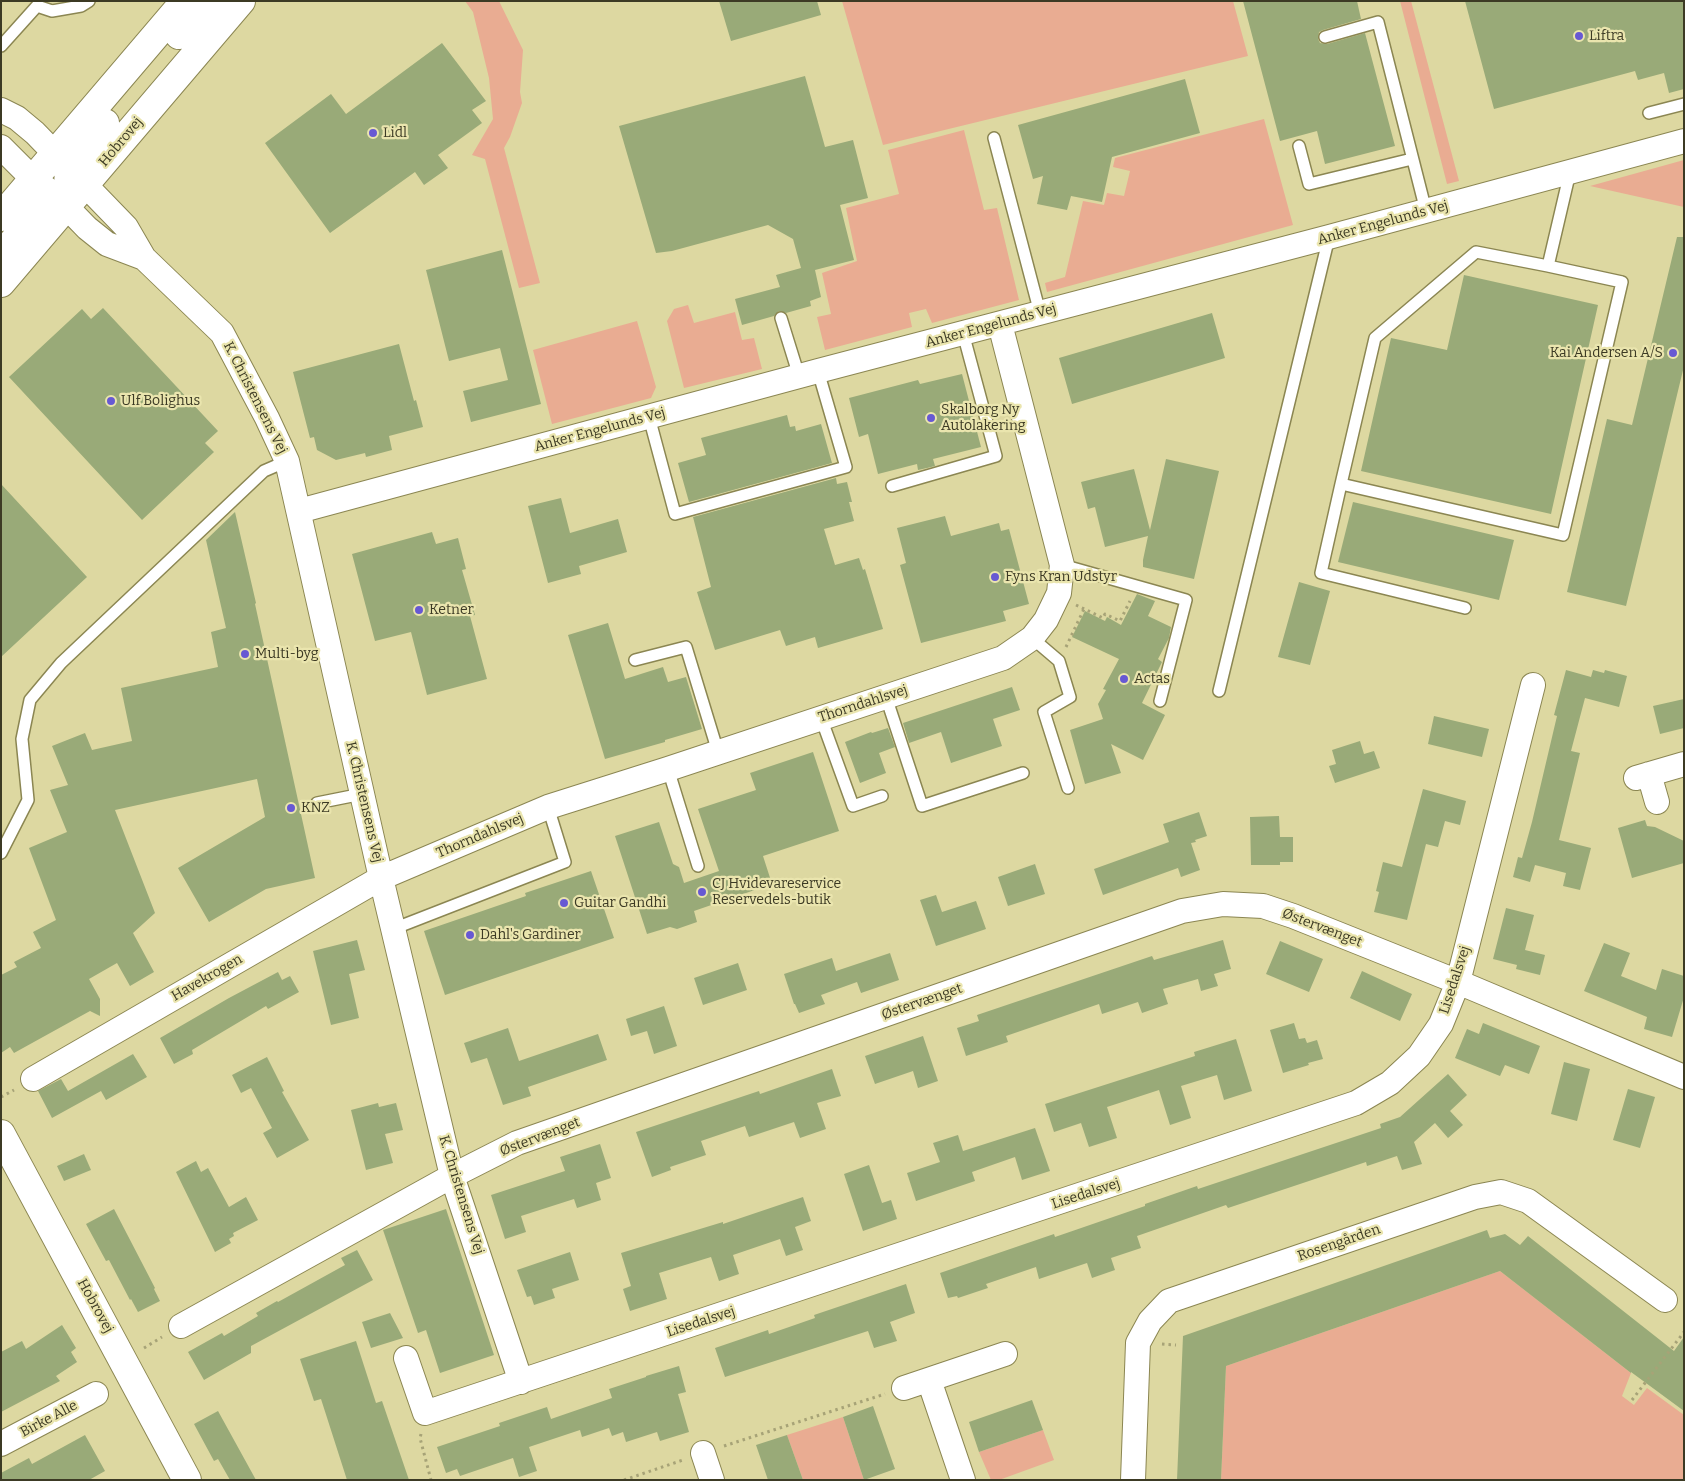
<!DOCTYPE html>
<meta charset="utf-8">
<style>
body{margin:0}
#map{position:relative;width:1685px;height:1481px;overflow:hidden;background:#ddd8a1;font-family:Bitter,serif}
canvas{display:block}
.frame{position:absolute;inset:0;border:2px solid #3c3a24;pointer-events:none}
</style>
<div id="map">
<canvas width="1685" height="1481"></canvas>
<div class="frame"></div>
</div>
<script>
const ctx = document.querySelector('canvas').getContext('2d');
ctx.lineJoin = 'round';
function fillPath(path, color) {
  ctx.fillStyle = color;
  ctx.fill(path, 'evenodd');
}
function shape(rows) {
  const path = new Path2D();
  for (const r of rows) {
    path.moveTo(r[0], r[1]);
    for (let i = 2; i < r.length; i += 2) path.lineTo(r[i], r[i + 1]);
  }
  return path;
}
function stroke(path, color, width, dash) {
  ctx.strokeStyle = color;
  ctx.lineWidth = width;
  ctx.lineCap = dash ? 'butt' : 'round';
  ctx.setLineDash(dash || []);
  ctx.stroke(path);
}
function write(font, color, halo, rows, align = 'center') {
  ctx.font = font + ' Bitter,serif';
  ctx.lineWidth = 4.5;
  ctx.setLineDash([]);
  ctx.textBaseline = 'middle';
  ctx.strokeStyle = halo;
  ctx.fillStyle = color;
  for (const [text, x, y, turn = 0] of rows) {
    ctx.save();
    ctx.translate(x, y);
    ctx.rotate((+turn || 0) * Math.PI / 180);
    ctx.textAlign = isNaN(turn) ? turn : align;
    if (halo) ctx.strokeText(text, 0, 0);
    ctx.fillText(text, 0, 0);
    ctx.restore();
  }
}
const green = shape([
 [465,1,499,1,523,50,520,92,522,103,510,137,504,148,540,283,519,288,485,159,472,155,493,119,489,78,473,12],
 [842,1,1233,1,1248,56,883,145],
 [1400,1,1411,1,1459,181,1447,184],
 [1264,119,1293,225,1047,292,1045,283,1065,277,1083,201,1104,205,1107,193,1124,196,1130,171,1113,167,1115,158],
 [964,130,984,210,997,208,1019,300,932,323,926,309,909,313,912,327,825,350,817,317,831,314,822,273,857,261,846,208,899,194,888,150],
 [1684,160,1684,207,1590,186],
 [688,305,694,323,735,312,742,340,754,338,762,369,684,388,667,321,674,309],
 [637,321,656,387,651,398,552,424,533,350],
 [1500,1271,1631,1373,1622,1396,1634,1405,1647,1388,1684,1415,1684,1480,1221,1480,1226,1366],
 [843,1417,864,1480,803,1480,787,1435],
 [1043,1430,1054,1460,999,1480,991,1480,979,1452]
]);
const building = shape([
 [719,1,817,1,821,15,731,41],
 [1243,1,1357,1,1361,19,1323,30,1319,32,1318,39,1320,43,1327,44,1365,33,1395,146,1325,164,1317,131,1280,141],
 [1465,1,1684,1,1684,89,1669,93,1664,73,1638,80,1635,71,1494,109],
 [442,43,486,101,472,110,482,123,438,155,448,168,424,185,415,172,330,233,265,143,331,94,346,114],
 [805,76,825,147,853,140,868,198,840,205,854,260,815,270,821,297,810,301,811,306,786,313,779,311,774,316,742,325,735,299,780,287,776,275,801,268,793,239,768,225,672,251,656,253,619,126],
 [1185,79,1200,133,1112,157,1102,202,1071,196,1067,210,1037,204,1043,176,1033,179,1018,125],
 [1677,237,1684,237,1684,366,1626,606,1567,592,1607,419,1632,425],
 [502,250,541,404,471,422,463,391,508,380,500,348,449,361,426,270],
 [1464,275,1598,305,1551,514,1361,471,1391,338,1447,350],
 [103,308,218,431,205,443,214,452,142,520,9,377,82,309,91,319],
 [1212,313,1225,358,1072,404,1059,358],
 [399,344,414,401,416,400,423,427,389,436,392,450,366,457,365,453,336,460,317,450,314,437,310,438,293,372],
 [962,374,981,447,933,459,935,466,927,468,918,470,917,464,878,474,868,434,859,437,849,398,918,380,920,384],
 [787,415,790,427,795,426,796,431,821,424,832,463,689,502,678,463,706,455,701,438],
 [1166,459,1219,471,1194,579,1143,567,1143,560,1148,536,1105,547,1095,507,1088,509,1081,482,1134,469,1150,530],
 [836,478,837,484,847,482,852,502,849,502,854,521,824,529,835,565,859,558,863,570,865,569,883,629,818,648,815,637,786,646,780,630,715,650,697,592,711,587,693,517],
 [1,484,87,577,1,657],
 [561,498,570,533,618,519,627,552,579,566,581,574,548,583,528,506],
 [1353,502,1514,540,1499,600,1338,562],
 [235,512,256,603,255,604,315,878,266,889,209,922,178,868,265,817,257,779,115,810,155,913,133,933,154,972,130,986,117,963,89,979,100,999,100,1016,90,1011,14,1053,10,1047,1,1053,1,975,17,967,14,962,41,948,33,932,56,920,29,848,67,832,50,790,68,785,52,746,85,733,92,750,132,741,121,688,218,667,211,632,226,628,206,540],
 [945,516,951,536,999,523,1001,531,1009,529,1029,604,1003,611,1006,621,921,643,900,565,906,563,897,528],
 [432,532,436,544,458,538,466,569,462,570,475,615,470,616,487,679,427,695,411,632,375,641,352,554],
 [1299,582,1330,591,1310,665,1278,657],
 [1137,594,1155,601,1148,616,1171,627,1169,638,1158,659,1162,662,1142,703,1165,715,1143,760,1111,744,1121,773,1085,784,1070,730,1103,719,1098,704,1106,690,1103,689,1119,659,1072,637,1085,611,1105,621,1107,617,1121,625],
 [608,623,625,679,663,667,668,682,686,677,702,729,665,740,665,742,605,759,568,635],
 [1566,670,1591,677,1593,670,1604,673,1605,670,1627,676,1619,707,1585,698,1571,751,1580,753,1559,840,1591,848,1580,890,1563,886,1566,873,1535,865,1530,882,1513,877,1518,857,1522,858,1532,822,1557,716,1554,715],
 [1012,687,1020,710,993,719,1002,746,951,763,941,732,909,743,903,723],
 [1684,699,1684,728,1660,734,1653,706],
 [1434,716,1489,729,1482,757,1428,744],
 [888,728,895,747,879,753,886,773,860,783,845,742,871,732,872,733],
 [1360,741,1364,754,1374,751,1380,768,1335,783,1329,766,1336,764,1332,750],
 [813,752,839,831,763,856,772,884,694,911,697,922,677,929,670,927,647,934,615,836,659,822,673,864,679,867,684,883,719,871,698,809,756,790,750,773],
 [1423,789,1466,801,1460,825,1445,821,1438,847,1426,844,1407,920,1374,912,1379,892,1376,891,1383,862,1402,867],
 [1199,812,1207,836,1195,840,1196,842,1191,843,1200,870,1181,877,1178,868,1103,895,1094,869,1169,842,1163,824],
 [1279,816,1280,837,1293,837,1293,862,1280,862,1280,865,1251,865,1250,817],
 [1645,820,1647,826,1655,827,1684,841,1684,863,1632,878,1618,828],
 [1035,864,1045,894,1008,906,998,877],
 [591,871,614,938,445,995,424,931,526,896,525,893],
 [936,895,942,912,976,901,986,929,936,946,920,900],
 [1506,908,1534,915,1525,950,1545,955,1540,975,1516,969,1517,965,1493,959],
 [357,940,365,970,349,974,359,1018,331,1025,313,951],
 [1223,940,1231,969,1214,974,1218,986,1201,991,1198,979,1163,989,1168,1004,1142,1013,1138,1002,1102,1014,1099,1004,1006,1036,1008,1042,966,1056,957,1028,979,1021,977,1015,1152,956,1154,960],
 [1280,941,1323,959,1309,992,1266,974],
 [1604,943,1630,953,1621,976,1656,990,1662,969,1684,976,1684,997,1672,1037,1644,1029,1647,1017,1584,991],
 [890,953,899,980,861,993,857,982,821,995,825,1004,799,1013,795,1004,794,1004,784,974,832,958,836,971],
 [738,963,747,990,703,1005,694,978],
 [1362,971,1412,994,1400,1021,1350,998],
 [278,972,282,980,290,976,299,992,268,1009,266,1006,192,1050,193,1054,174,1064,160,1038,229,998],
 [664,1006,677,1046,654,1054,647,1031,631,1036,626,1019],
 [1294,1023,1299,1039,1305,1038,1307,1043,1317,1040,1323,1059,1308,1063,1309,1065,1283,1073,1270,1030],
 [1483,1023,1540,1046,1529,1074,1505,1065,1500,1076,1455,1058,1467,1029,1479,1034],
 [508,1028,519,1061,598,1034,607,1060,528,1087,531,1096,503,1105,487,1058,471,1063,464,1043],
 [923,1036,938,1081,918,1088,913,1071,875,1084,865,1056],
 [1236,1039,1252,1091,1224,1100,1217,1075,1181,1086,1191,1118,1170,1125,1159,1090,1107,1107,1117,1138,1089,1147,1081,1123,1054,1132,1045,1104,1195,1056,1194,1052],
 [133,1054,147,1077,106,1100,101,1091,52,1118,38,1091,61,1079,68,1091],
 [267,1057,284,1091,282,1092,309,1140,277,1158,263,1133,272,1128,251,1088,241,1093,232,1075],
 [1564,1062,1590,1069,1577,1121,1551,1114],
 [832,1069,841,1096,817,1103,826,1129,800,1138,794,1122,749,1137,745,1126,701,1141,706,1155,670,1167,671,1170,652,1177,636,1132,759,1091,760,1094],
 [1448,1074,1467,1095,1450,1111,1463,1125,1448,1138,1435,1123,1414,1142,1422,1164,1402,1170,1397,1156,1367,1166,1366,1162,1228,1208,1226,1205,1137,1236,1141,1248,1111,1258,1115,1270,1092,1278,1087,1263,1039,1279,1036,1267,986,1284,988,1288,958,1298,957,1296,948,1298,940,1273,1054,1234,1055,1237,1145,1206,1145,1204,1197,1186,1198,1189,1381,1128,1380,1124,1400,1117],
 [1628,1089,1655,1097,1640,1148,1613,1140],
 [378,1103,379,1107,396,1103,403,1130,385,1134,393,1163,366,1170,351,1110],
 [1035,1128,1050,1171,1022,1180,1015,1157,972,1172,975,1181,916,1201,907,1173,940,1162,933,1143,958,1135,963,1151],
 [600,1144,611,1178,596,1183,601,1200,577,1208,574,1199,521,1216,526,1232,505,1239,491,1195,565,1171,560,1157],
 [84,1154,91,1170,64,1181,57,1166],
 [196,1161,201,1172,208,1168,229,1207,246,1197,258,1220,233,1233,234,1236,229,1239,231,1243,215,1252,176,1172],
 [869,1165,882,1203,891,1200,897,1219,863,1231,844,1174],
 [803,1197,811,1221,795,1227,803,1250,786,1256,780,1239,733,1255,739,1274,719,1281,711,1257,659,1273,667,1299,630,1311,623,1289,631,1286,621,1253,723,1222,723,1224],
 [114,1209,155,1288,154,1289,160,1301,138,1312,131,1299,130,1300,109,1260,106,1261,86,1224],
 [446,1209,494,1355,440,1373,426,1330,418,1333,383,1230],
 [1487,1230,1490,1238,1505,1234,1520,1245,1528,1236,1674,1351,1684,1337,1684,1411,1631,1372,1631,1373,1500,1271,1226,1366,1221,1480,1177,1480,1183,1336],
 [357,1250,373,1280,251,1346,251,1353,204,1380,188,1352,222,1333,224,1336,258,1316,256,1313,277,1301,278,1302,345,1265,341,1258],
 [570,1252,579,1280,552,1289,555,1298,534,1305,531,1296,527,1297,517,1270],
 [906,1284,915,1313,890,1322,897,1341,874,1348,868,1331,725,1377,715,1348,768,1330,769,1334,815,1318,814,1315],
 [390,1313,403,1338,371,1348,362,1322],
 [62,1325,76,1348,71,1352,77,1362,56,1376,60,1381,1,1412,1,1352,22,1341,26,1349],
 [356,1341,376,1403,382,1401,409,1480,347,1480,321,1399,314,1401,300,1359],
 [679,1366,686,1392,678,1394,689,1432,660,1441,657,1432,626,1442,623,1432,612,1436,609,1428,582,1437,580,1430,529,1447,537,1471,519,1477,513,1458,460,1476,457,1469,446,1473,437,1447,500,1426,499,1423,547,1407,551,1419,612,1398,609,1389,646,1377,646,1376],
 [1032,1400,1043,1430,979,1452,969,1422],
 [873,1406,895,1469,864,1480,843,1417],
 [218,1411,256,1480,230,1480,218,1459,214,1461,194,1424],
 [85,1435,105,1471,89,1480,1,1480,1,1473,29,1458,32,1464],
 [787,1435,803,1480,768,1480,756,1445]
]);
const path = shape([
 [1076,605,1103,618,1105,614,1120,621,1130,601],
 [1066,647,1084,609],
 [1,1097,14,1090],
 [1162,1344,1176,1345],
 [144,1348,162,1337],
 [1632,1400,1684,1332],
 [421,1434,420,1438,431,1480],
 [724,1446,885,1394],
 [624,1480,683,1460]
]);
const service = shape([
 [1325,37,1378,22,1426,211],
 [1,46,37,6,52,11,81,6,89,1],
 [1649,113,1684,104],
 [994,138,1040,313],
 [1299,146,1309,184,1412,159],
 [1548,266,1476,252,1375,338,1341,484,1563,535,1622,282,1548,266,1570,172],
 [781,318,799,376],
 [649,417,675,514,846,467,818,371],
 [1341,484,1321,573,1465,608],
 [892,486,996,456,963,333],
 [1062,565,1186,600,1160,701],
 [1032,638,1059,661,1070,697,1044,712,1068,788],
 [635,660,686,647,718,752],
 [1219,691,1329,237],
 [886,697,922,806,1023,773],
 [821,718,853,806,882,796],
 [668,769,698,866],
 [317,803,362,794],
 [1,853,28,800,22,739,30,700,61,663,264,471,287,461],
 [393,929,565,862,548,807]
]);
const minor = shape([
 [1,110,17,118,35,133,126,227,144,258,222,333,267,418,287,461,381,878,452,1176,521,1382],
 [1,147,33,179,54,194,87,228,107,244,144,258],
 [299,511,818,371,1329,237,1684,141],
 [1649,774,1657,802],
 [1636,778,1684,764],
 [33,1079,381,878,548,807,668,769,1003,658,1032,638,1046,620,1059,593,1062,565,1000,324],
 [181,1326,452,1176,517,1143,1182,911,1223,904,1263,906,1293,916,1458,982,1684,1077],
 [406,1358,425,1413,1356,1103,1390,1083,1419,1056,1441,1024,1458,982,1533,685],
 [929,1380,963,1480],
 [904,1388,1005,1354],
 [1,1444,96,1394],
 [703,1453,712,1480],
 [1133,1480,1138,1343,1150,1321,1169,1301,1475,1197,1501,1192,1528,1201,1665,1300]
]);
const secondary = shape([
 [179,35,208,1],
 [67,207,69,168,105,123],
 [1,217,185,1],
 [1,256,47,202],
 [1,283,241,1],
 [1,1134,187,1480]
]);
const markers = [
 [1579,36,5,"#6759d3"],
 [373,133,5,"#6759d3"],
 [1673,353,5,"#6759d3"],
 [111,401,5,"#6759d3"],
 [931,418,5,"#6759d3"],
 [995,577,5,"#6759d3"],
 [419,610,5,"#6759d3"],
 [245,654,5,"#6759d3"],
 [1124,679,5,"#6759d3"],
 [291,808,5,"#6759d3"],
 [702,892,5,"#6759d3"],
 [564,903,5,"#6759d3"],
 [470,935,5,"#6759d3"]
];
const poiNames = [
 ["Liftra",1589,36],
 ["Lidl",383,133],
 ["Kai Andersen A/S",1663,353,"right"],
 ["Ulf Bolighus",121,401],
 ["Skalborg Ny",941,410],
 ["Autolakering",941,426],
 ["Fyns Kran Udstyr",1005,577],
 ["Ketner",429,610],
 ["Multi-byg",255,654],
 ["Actas",1134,679],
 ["KNZ",301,808],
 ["CJ Hvidevareservice",712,884],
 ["Reservedels-butik",712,900],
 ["Guitar Gandhi",574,903],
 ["Dahl's Gardiner",480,935]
];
const streetNames = [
 ["Hobrovej",121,142,-50],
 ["Anker Engelunds Vej",1383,223,-15],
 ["Anker Engelunds Vej",991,326,-15],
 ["K. Christensens Vej",255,398,63],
 ["Anker Engelunds Vej",600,430,-15],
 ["Thorndahlsvej",863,704,-18],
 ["K. Christensens Vej",364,802,77],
 ["Thorndahlsvej",480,836,-23],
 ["Østervænget",1322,928,21],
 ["Havekrogen",207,978,-30],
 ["Lisedalsvej",1455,980,-72],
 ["Østervænget",922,1002,-19],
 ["Østervænget",540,1137,-21],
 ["Lisedalsvej",1086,1194,-18],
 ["K. Christensens Vej",461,1195,73],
 ["Rosengården",1339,1243,-19],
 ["Hobrovej",95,1306,61],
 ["Lisedalsvej",701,1322,-18],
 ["Birke Alle",49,1419,-28]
];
fillPath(green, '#e9ac92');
fillPath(building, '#99aa78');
stroke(service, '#8b8652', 14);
stroke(minor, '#8b8652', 26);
stroke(secondary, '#8b8652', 30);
stroke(path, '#a7a377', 3, [2.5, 4]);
stroke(service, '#fff', 11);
stroke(minor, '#fff', 24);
stroke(secondary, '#fff', 28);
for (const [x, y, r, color] of markers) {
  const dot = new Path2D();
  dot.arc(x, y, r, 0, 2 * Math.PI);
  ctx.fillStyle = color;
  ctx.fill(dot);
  stroke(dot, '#eae5ae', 2);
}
write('14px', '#3c3a24', '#eae5ae', poiNames, 'left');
write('14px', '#3c3a24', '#eae5ae', streetNames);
</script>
